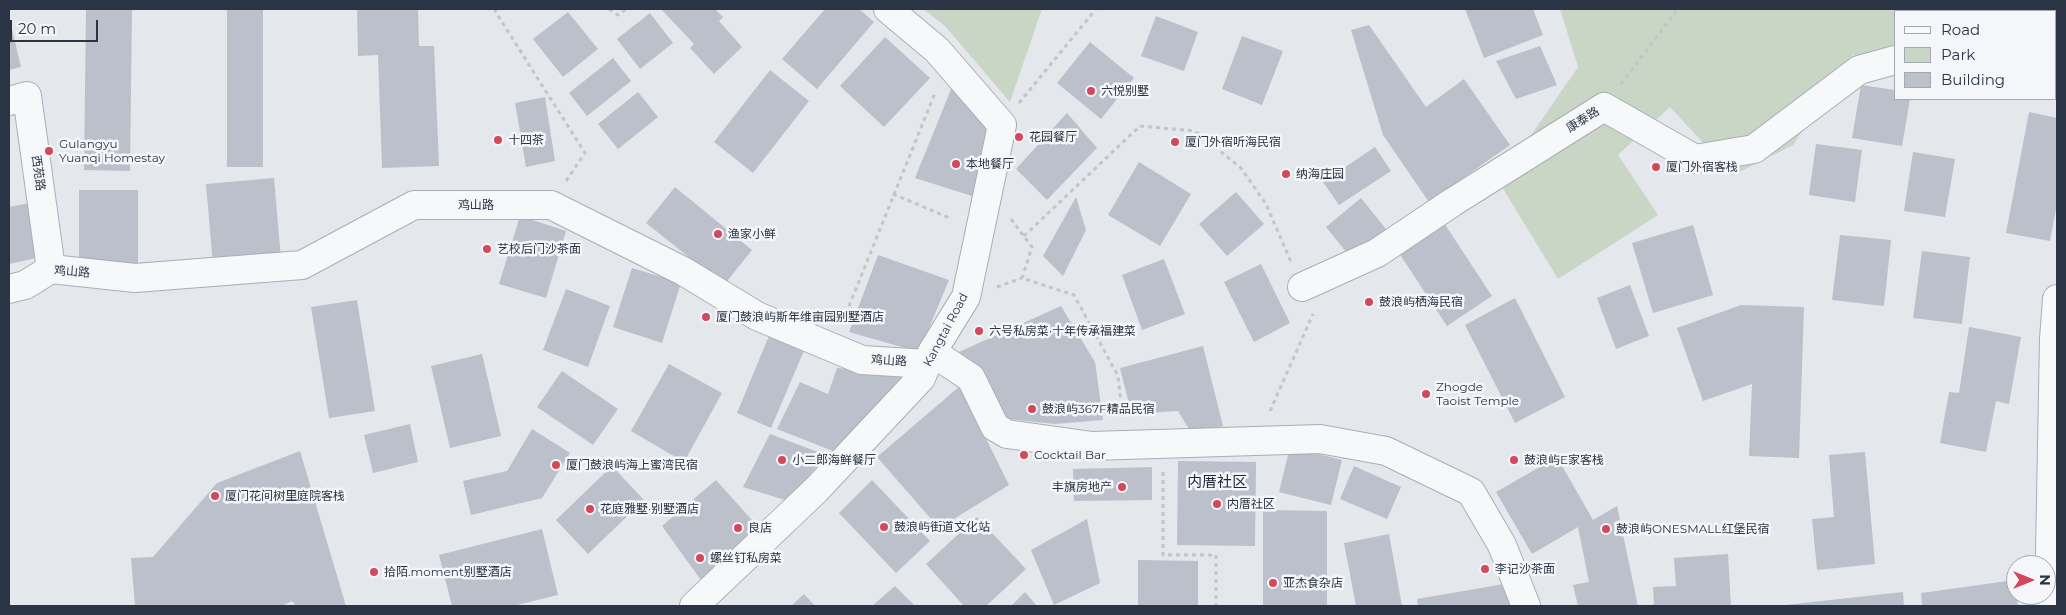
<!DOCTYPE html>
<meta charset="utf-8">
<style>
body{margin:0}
#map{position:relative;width:2066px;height:615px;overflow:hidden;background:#e4e7ec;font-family:Montserrat,sans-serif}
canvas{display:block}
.frame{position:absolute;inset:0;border:10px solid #2b3445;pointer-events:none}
.legend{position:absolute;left:1894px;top:10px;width:162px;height:90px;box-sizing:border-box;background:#f4f6f9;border:1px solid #a4a8b1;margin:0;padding:6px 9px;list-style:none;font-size:15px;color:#2b3445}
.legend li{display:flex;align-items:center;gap:10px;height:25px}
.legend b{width:25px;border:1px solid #a4a8b1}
.north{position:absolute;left:2006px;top:555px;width:50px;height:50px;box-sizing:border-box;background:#f4f6f9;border:1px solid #a4a8b1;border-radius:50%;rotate:90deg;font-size:14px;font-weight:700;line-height:20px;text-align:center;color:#2b3445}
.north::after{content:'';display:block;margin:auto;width:18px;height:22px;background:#d1495b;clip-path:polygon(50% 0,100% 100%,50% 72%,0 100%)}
.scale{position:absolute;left:10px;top:20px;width:88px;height:22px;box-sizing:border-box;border:2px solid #2b3445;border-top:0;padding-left:6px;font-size:15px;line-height:18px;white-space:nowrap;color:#2b3445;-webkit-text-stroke:4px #f4f6f9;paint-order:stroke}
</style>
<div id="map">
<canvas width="2066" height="615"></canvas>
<div class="frame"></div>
<ul class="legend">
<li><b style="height:6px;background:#f7f8fa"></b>Road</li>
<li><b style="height:14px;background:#c9d6c5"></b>Park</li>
<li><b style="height:14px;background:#bbc0ca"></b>Building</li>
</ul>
<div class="north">N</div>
<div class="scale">20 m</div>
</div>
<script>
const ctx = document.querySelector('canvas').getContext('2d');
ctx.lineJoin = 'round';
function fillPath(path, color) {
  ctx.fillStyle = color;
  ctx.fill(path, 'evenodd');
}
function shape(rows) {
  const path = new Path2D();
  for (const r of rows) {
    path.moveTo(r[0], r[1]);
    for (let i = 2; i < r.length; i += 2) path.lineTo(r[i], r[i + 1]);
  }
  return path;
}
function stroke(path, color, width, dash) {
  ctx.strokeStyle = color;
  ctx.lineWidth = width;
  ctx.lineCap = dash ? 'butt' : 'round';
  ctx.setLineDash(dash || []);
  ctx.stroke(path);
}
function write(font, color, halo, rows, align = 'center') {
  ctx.font = font + ' Montserrat,"Noto Sans SC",sans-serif';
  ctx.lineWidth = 5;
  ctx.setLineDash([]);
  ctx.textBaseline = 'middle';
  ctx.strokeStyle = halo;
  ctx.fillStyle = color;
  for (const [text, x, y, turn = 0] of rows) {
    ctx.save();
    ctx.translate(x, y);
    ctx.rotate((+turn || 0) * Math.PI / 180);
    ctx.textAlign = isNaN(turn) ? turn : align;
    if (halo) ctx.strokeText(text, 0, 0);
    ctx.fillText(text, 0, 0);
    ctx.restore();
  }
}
const green = shape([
 [923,9,1042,9,1010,102,945,26],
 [1560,9,1934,9,1937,11,1895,11,1895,71,1853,55,1793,145,1733,175,1670,107,1618,155,1658,215,1558,279,1499,182,1578,67],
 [2004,9,2057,9,2057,90,2055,90,2055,11,2002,11]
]);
const building = shape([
 [86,9,132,9,130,171,84,170],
 [227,9,263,9,263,167,227,167],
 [357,9,418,9,419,46,434,46,439,166,382,168,378,55,358,56],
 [661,9,715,9,723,17,719,21,742,47,714,74,690,48,694,44],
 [825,9,859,9,874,22,817,89,782,59],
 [1465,9,1533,9,1543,35,1484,58],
 [568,12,598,49,563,77,533,39],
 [650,13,673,43,640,69,617,39],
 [9,16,21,67,9,70],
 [1156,16,1198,32,1184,71,1141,56],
 [1369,25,1426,107,1464,79,1510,145,1429,202,1383,135,1351,30],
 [1242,36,1283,51,1262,105,1222,89],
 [885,37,930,78,884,127,840,86],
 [1090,42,1134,78,1101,119,1057,83],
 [1540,46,1557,85,1516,99,1496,61],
 [613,58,631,81,587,116,569,93],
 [770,70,809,101,753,173,714,142],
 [1861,85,1895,90,1895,99,1910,99,1902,146,1852,138],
 [952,87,989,131,972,196,915,178],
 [638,92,658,117,618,149,598,124],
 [545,97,555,161,526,167,515,103],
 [2029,112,2057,118,2057,203,2050,241,2006,233],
 [1067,113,1097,148,1047,200,1016,169],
 [1816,144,1862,150,1855,202,1809,195],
 [1375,147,1391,171,1339,205,1323,182],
 [1913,152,1955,159,1945,217,1904,211],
 [1139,162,1191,194,1160,246,1108,215],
 [274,178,281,259,213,265,206,184],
 [675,187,752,250,724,285,646,223],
 [79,190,138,190,138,265,79,265],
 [1236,192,1264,224,1227,256,1199,224],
 [1076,197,1086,230,1063,276,1043,256],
 [1361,198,1394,239,1359,268,1326,227],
 [35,202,46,256,9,264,9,207],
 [520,216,566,231,546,298,499,284],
 [1442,220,1492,296,1447,326,1397,250],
 [1693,225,1713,295,1653,313,1632,243],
 [1840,235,1891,240,1884,306,1832,300],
 [1922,251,1970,257,1962,324,1913,318],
 [878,255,949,280,919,352,849,332],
 [1164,259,1185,314,1142,330,1122,275],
 [1261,264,1290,323,1254,342,1224,282],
 [632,268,681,283,662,343,613,327],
 [1630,285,1649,336,1616,349,1597,298],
 [566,289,610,306,588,367,543,350],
 [1515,298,1565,397,1515,423,1465,325],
 [357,300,375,411,329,418,311,307],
 [1741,305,1804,307,1799,458,1749,456,1752,384,1703,401,1677,328],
 [1061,306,1095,362,1103,420,1055,424,1008,419,987,386,959,352],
 [1969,327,2021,337,2009,404,1996,401,1986,452,1940,443,1949,392,1959,393],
 [771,331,806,346,771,428,737,413],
 [1203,346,1223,426,1192,434,1178,411,1144,413,1129,404,1120,368],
 [482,354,501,436,450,448,431,366],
 [669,364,722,393,684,462,631,431],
 [837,368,910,372,833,451,777,429,800,382,828,394],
 [562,371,618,409,593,445,537,407],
 [960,386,1009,485,939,528,877,457],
 [410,424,418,462,373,473,364,435],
 [532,429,570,453,542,498,471,515,463,481,507,471],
 [770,434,826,455,788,501,743,487],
 [1290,447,1342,460,1331,505,1279,492],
 [300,451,346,606,296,606,292,601,282,606,135,606,131,558,153,557,217,483],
 [1865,452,1875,564,1817,570,1812,519,1834,517,1829,455],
 [1557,457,1593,520,1617,506,1638,606,1578,606,1573,585,1589,582,1578,527,1532,554,1496,492],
 [1178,461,1256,462,1255,546,1177,545],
 [612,466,644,500,588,554,556,520],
 [1354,466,1401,487,1387,519,1340,499],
 [1152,467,1152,500,1074,501,1073,469],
 [716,480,760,529,703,583,662,526],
 [872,480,930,541,896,573,839,513],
 [1263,510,1327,511,1327,606,1263,606],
 [977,517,1026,569,986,606,964,606,926,564],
 [1087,519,1100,583,1054,605,1031,550],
 [542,529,558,595,513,606,452,606,439,555],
 [1389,534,1402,606,1356,606,1344,543],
 [1728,554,1731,606,1654,606,1653,587,1676,586,1674,558],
 [1138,560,1198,561,1198,606,1138,606],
 [2015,580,2018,606,1922,606,1921,593],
 [1510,583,1514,606,1418,606,1417,599],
 [895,586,915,606,872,606],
 [1025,592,1037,606,1011,606],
 [1903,592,1904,606,1785,606,1785,605],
 [804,594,815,606,791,606]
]);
const path = shape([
 [496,9,495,11,585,153,566,181],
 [609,9,618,15,626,9],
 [1621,84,1678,9],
 [1019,103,1096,9],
 [893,194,952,219],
 [1011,219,1032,247,1022,278,1074,295,1118,376,1122,411,1131,415],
 [1024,236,1140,126,1195,131,1241,168,1266,204,1291,262],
 [997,287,1022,278],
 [843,321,935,93],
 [1270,411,1313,314],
 [1163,472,1163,555,1216,555,1216,606]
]);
const minor = shape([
 [1951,11,1952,9],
 [9,101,27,96,51,269],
 [1302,287,1377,253,1453,202,1604,107,1695,159,1754,149,1859,70,1895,60],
 [9,289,25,285,51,269,135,278,302,265,414,205,551,205,683,271,757,316,862,360,927,364],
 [932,352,971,378,995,427,1007,434,1092,446,1320,439,1386,451,1471,492,1502,545,1526,606],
 [694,606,816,490,921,378,932,352,966,297,1002,125,937,50,888,9],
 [2049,606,2054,339,2057,299]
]);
const markers = [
 [1091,91,5,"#d1495b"],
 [1019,137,5,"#d1495b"],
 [498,140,5,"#d1495b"],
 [1175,142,5,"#d1495b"],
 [49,151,5,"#d1495b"],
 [956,164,5,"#d1495b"],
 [1656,167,5,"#d1495b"],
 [1286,174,5,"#d1495b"],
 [718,234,5,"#d1495b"],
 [487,249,5,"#d1495b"],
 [1369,302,5,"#d1495b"],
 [706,317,5,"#d1495b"],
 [979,331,5,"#d1495b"],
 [1426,394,5,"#d1495b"],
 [1032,409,5,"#d1495b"],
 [1024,455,5,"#d1495b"],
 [782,460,5,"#d1495b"],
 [1514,460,5,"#d1495b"],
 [556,465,5,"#d1495b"],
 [1122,487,5,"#d1495b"],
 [215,496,5,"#d1495b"],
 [1217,504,5,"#d1495b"],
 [590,509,5,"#d1495b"],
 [884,527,5,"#d1495b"],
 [738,528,5,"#d1495b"],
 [1606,529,5,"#d1495b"],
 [700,558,5,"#d1495b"],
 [1485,569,5,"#d1495b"],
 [374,572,5,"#d1495b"],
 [1273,583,5,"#d1495b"]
];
const poiNames = [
 ["六悦别墅",1101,91],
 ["花园餐厅",1029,137],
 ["十四茶",508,140],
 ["厦门外宿听海民宿",1185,142],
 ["Gulangyu",59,144],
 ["Yuanqi Homestay",59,158],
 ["本地餐厅",966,164],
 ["厦门外宿客栈",1666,167],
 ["纳海庄园",1296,174],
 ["渔家小鲜",728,234],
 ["艺校后门沙茶面",497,249],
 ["鼓浪屿栖海民宿",1379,302],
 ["厦门鼓浪屿斯年维亩园别墅酒店",716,317],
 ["六号私房菜·十年传承福建菜",989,331],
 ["Zhogde",1436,387],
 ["Taoist Temple",1436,401],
 ["鼓浪屿367F精品民宿",1042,409],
 ["Cocktail Bar",1034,455],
 ["小二郎海鲜餐厅",792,460],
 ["鼓浪屿E家客栈",1524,460],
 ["厦门鼓浪屿海上蜜湾民宿",566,465],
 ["丰旗房地产",1112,487,"right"],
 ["厦门花间树里庭院客栈",225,496],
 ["内厝社区",1227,504],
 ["花庭雅墅·别墅酒店",600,509],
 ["鼓浪屿街道文化站",894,527],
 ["良店",748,528],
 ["鼓浪屿ONESMALL红堡民宿",1616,529],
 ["螺丝钉私房菜",710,558],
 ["李记沙茶面",1495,569],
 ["拾陌.moment别墅酒店",384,572],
 ["亚杰食杂店",1283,583]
];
const streetNames = [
 ["康泰路",1583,120,-32],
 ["西苑路",38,173,82],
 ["鸡山路",476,205],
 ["鸡山路",72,272,4],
 ["Kangtai Road",946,330,-62],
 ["鸡山路",889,361,3]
];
const quarterNames = [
 ["内厝社区",1217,483]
];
fillPath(green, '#c9d6c5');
fillPath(building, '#bbc0ca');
stroke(minor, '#a9aeb7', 30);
stroke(path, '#c2c5cb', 3, [4, 4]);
stroke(minor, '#f7f8fa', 28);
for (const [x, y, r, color] of markers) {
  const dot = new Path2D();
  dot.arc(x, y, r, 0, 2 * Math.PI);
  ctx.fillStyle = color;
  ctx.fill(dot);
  stroke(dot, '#f4f6f9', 2);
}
write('12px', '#2b3445', '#f4f6f9', poiNames, 'left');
write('12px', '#2b3445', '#f4f6f9', streetNames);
write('15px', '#1d2536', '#f4f6f9', quarterNames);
</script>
